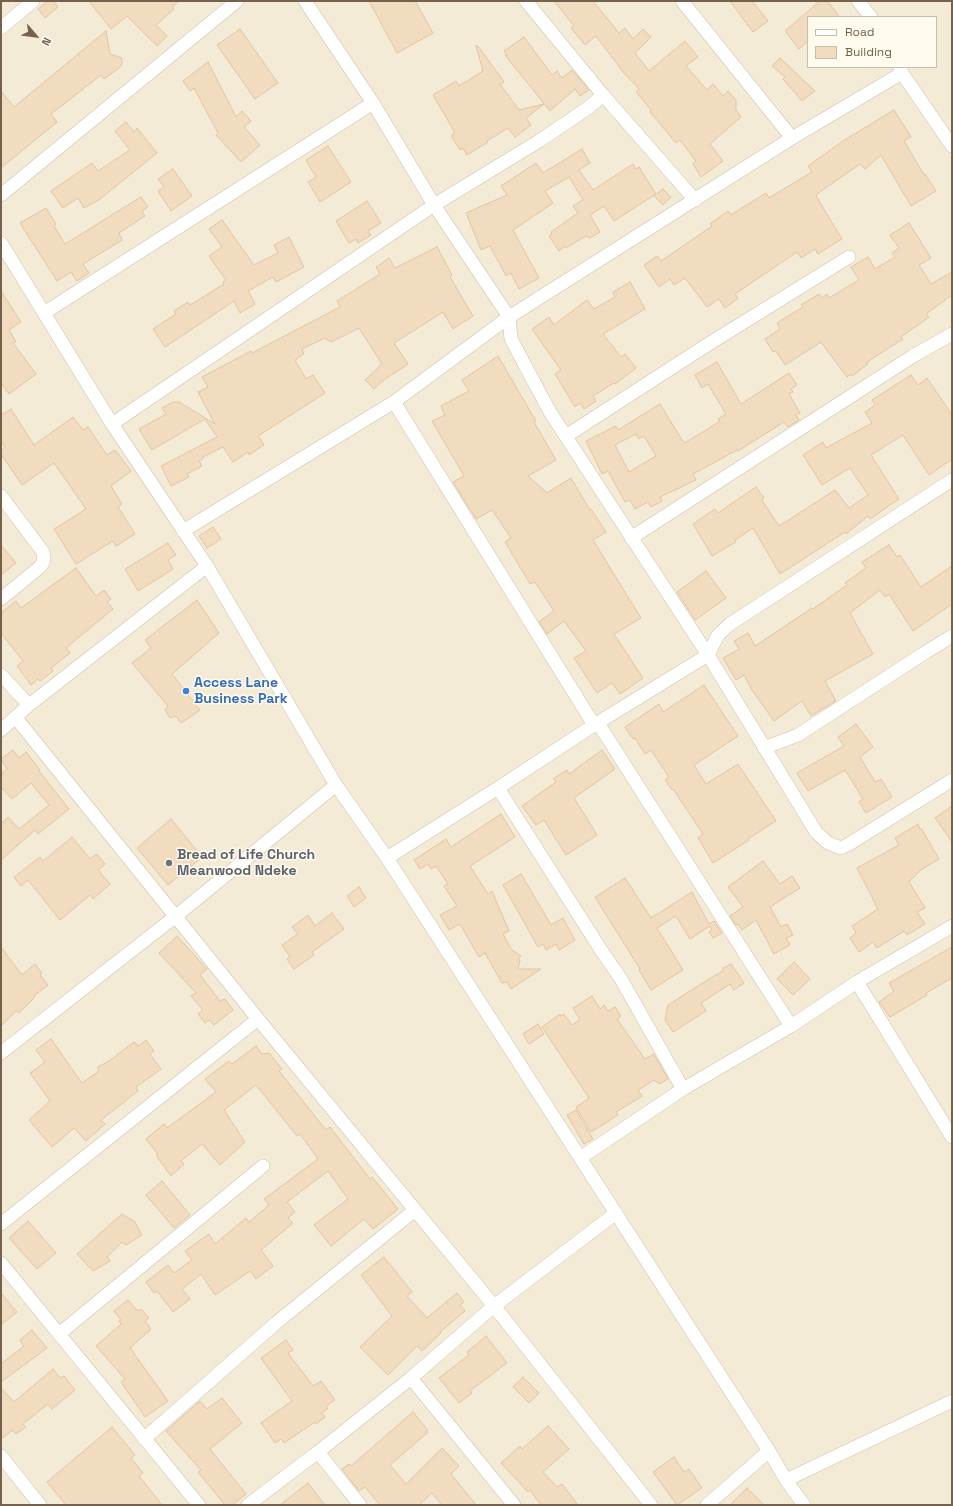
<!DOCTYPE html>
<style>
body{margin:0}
#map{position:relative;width:953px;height:1506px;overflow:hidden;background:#fcf8e8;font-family:"Space Grotesk",sans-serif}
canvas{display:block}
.frame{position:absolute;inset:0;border:2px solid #76624c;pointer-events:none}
.legend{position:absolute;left:807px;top:16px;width:130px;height:52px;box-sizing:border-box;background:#fffbee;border:1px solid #c8bead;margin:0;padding:5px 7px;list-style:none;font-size:12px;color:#76624c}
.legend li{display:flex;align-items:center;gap:8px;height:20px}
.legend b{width:20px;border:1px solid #c8bead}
.north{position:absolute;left:16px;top:16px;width:40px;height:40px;-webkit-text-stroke:3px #fffbee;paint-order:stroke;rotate:118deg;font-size:11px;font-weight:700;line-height:16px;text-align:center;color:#76624c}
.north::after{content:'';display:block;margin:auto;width:14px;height:18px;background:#76624c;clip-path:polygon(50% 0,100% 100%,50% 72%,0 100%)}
</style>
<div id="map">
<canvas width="953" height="1506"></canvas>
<div class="frame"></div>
<ul class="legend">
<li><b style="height:5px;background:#fff"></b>Road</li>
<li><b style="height:11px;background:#f1dcc0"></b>Building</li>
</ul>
<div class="north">N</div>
</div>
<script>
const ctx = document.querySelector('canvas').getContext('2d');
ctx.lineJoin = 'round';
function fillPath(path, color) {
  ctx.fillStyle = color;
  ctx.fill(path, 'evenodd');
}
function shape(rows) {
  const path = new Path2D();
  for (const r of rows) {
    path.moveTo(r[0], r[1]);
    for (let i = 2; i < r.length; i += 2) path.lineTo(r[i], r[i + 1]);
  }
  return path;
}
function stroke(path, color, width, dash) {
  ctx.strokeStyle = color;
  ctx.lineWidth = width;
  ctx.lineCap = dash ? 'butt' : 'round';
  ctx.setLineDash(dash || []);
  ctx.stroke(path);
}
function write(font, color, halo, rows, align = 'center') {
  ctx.font = font + ' "Space Grotesk",sans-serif';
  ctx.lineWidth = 3;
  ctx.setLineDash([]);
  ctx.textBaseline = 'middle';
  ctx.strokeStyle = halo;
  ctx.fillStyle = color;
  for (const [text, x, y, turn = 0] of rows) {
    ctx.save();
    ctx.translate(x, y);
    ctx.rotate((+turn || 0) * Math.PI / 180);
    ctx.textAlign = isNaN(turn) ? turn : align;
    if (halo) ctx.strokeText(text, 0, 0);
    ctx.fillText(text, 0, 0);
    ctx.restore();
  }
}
const residential = shape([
 [1,1,952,1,952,1505,1,1505],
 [808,17,936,17,936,67,808,67]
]);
const building = shape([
 [48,1,53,1,58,7,45,18,38,9,48,1],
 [89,1,179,1,172,7,174,9,156,25,167,36,157,46,127,16,111,29,89,1],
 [369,1,415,1,433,33,397,53,369,1],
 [554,1,593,1,619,33,625,28,633,39,643,29,651,37,635,53,649,71,685,41,698,57,686,66,707,90,713,84,723,96,728,91,736,100,736,110,741,117,710,144,723,161,701,177,693,164,696,161,680,140,676,143,650,112,651,110,636,92,639,89,624,73,596,36,585,45,571,28,574,26,554,1],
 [730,1,752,1,768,21,753,32,730,1],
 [820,1,827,1,840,17,808,17,808,41,799,49,785,31,820,1],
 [240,29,278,83,255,99,217,45,240,29],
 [106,31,110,54,122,58,122,64,120,67,104,79,101,75,51,114,57,122,1,168,1,91,14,107,106,31],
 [524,37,552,75,557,71,562,78,572,70,589,90,580,96,575,89,550,111,505,55,507,55,504,51,524,37],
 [476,46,478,46,504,82,500,84,519,110,544,104,526,118,531,125,515,137,508,128,487,141,488,142,467,155,463,148,460,150,451,136,454,134,454,131,433,95,456,81,459,86,483,71,476,46],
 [780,58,815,91,802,101,783,79,785,77,772,66,780,58],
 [208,62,236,117,242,111,251,121,244,127,260,145,241,162,216,135,218,133,194,88,190,91,183,81,208,62],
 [894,110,911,137,904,141,924,175,925,174,936,191,911,206,881,155,865,169,860,164,817,194,816,196,842,239,818,254,815,249,801,258,797,252,735,294,738,298,725,308,719,299,707,307,685,278,674,285,670,279,659,287,644,265,657,256,661,261,712,226,710,224,728,211,731,215,766,193,769,198,812,172,808,166,843,141,894,110],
 [126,122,134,132,137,128,157,153,100,199,84,208,78,198,63,208,51,191,92,163,98,171,130,150,115,131,126,122],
 [328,146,351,182,320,202,308,182,316,177,306,160,328,146],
 [582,149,590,163,579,170,593,190,633,164,636,169,639,167,656,194,614,221,604,206,590,215,600,232,590,238,586,236,566,248,565,246,559,251,549,236,552,234,551,232,578,213,573,206,583,200,569,177,545,191,553,203,513,230,539,278,519,289,511,273,506,276,490,246,481,250,466,213,507,195,501,186,536,163,543,173,582,149],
 [173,169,192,196,171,211,158,191,164,187,158,179,173,169],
 [663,189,671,197,663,205,654,196,663,189],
 [141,197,148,207,142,211,145,216,119,233,122,240,83,264,89,273,77,281,71,272,57,281,20,223,46,208,56,224,54,226,65,244,141,197],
 [367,201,381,223,368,231,371,235,358,243,356,239,349,243,336,221,367,201],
 [222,220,254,265,278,253,274,245,289,237,304,267,276,282,273,277,248,291,255,304,240,313,234,301,165,347,153,329,176,314,174,311,188,302,190,305,224,284,223,282,226,280,209,256,222,247,209,229,222,220],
 [909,223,931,258,919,265,931,284,952,272,952,295,926,314,929,317,901,337,903,339,867,362,868,364,852,376,851,374,847,377,821,342,785,365,776,351,773,352,765,339,780,329,777,323,803,307,801,305,819,294,822,298,827,294,829,298,859,280,851,267,868,257,875,269,895,257,892,253,899,248,890,235,909,223],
 [437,247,452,275,450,277,473,316,453,329,443,312,394,343,408,364,385,379,374,389,365,380,382,364,359,328,331,342,325,338,302,349,304,354,295,360,306,379,313,375,325,393,258,436,264,445,249,455,248,452,233,462,223,447,203,457,203,459,199,461,202,466,187,474,189,477,171,486,161,466,217,437,205,419,152,450,139,429,166,414,162,408,173,402,179,402,215,424,198,392,208,387,202,377,251,351,252,353,340,307,337,301,380,274,376,267,389,258,395,268,437,247],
 [630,282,645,309,603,334,621,357,625,354,636,368,615,384,614,383,593,396,596,401,584,409,580,403,575,407,555,374,561,370,532,329,549,317,554,325,587,300,594,309,615,297,613,292,630,282],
 [1,291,21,322,9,330,16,342,13,343,36,374,9,394,1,383,1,291],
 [498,356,536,421,534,422,556,460,528,476,547,493,571,478,590,510,591,509,606,532,593,540,641,618,614,634,643,678,620,694,612,683,597,693,574,658,586,651,564,621,547,634,539,622,554,611,535,582,530,584,505,542,511,538,492,510,476,519,453,482,464,476,432,421,445,415,441,406,469,391,462,380,498,356],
 [717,362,741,404,789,373,797,385,791,389,793,392,789,394,800,413,796,415,799,420,788,427,784,422,738,451,737,450,693,474,696,480,660,497,662,501,651,507,648,502,635,509,630,500,625,502,608,471,602,474,586,441,616,426,618,430,660,404,684,443,703,432,720,421,718,419,726,414,708,384,702,388,695,375,717,362],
 [636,434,639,439,644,436,656,456,629,472,615,445,636,434],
 [911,375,918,385,927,378,952,415,952,459,929,475,903,435,871,455,899,499,870,519,868,516,846,534,845,532,780,574,753,528,735,540,736,542,712,556,693,524,715,509,718,513,756,487,764,498,762,500,779,526,835,490,849,508,868,495,850,468,822,485,803,455,823,442,826,448,872,423,865,412,875,405,872,400,911,375],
 [11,409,34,445,73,417,83,430,88,427,107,455,115,450,131,471,111,486,122,504,118,507,135,534,116,546,113,541,76,564,54,529,86,509,54,463,22,485,1,454,1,451,5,447,1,440,1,415,11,409],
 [213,527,221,539,207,548,199,536,213,527],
 [168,543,176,555,168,560,173,569,138,591,125,569,168,543],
 [1,545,16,563,1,575,1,545],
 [889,545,897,557,900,555,921,587,952,566,952,604,913,631,889,594,885,597,880,590,850,613,873,654,825,681,836,701,811,716,802,701,774,721,752,690,744,675,736,680,723,658,739,649,734,641,748,633,755,646,812,608,813,609,847,585,845,583,866,568,862,562,889,545],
 [76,568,96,596,104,590,111,599,107,602,113,609,66,648,70,653,51,668,53,671,40,681,38,679,31,685,17,666,23,661,1,633,1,613,16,601,21,608,76,568],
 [706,571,726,598,695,620,677,592,706,571],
 [197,600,219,633,172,674,200,710,181,723,176,716,170,718,165,710,168,706,132,663,151,648,145,640,197,600],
 [704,685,738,736,694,765,706,784,738,764,776,821,748,839,749,840,713,863,698,838,703,834,673,789,672,790,665,780,669,777,651,750,645,754,635,738,633,739,625,727,659,704,663,712,704,685],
 [856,724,873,747,860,757,875,782,881,779,892,797,866,813,859,802,863,799,845,770,808,791,797,773,844,746,838,737,856,724],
 [13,750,19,758,26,752,40,770,39,771,69,809,38,834,35,830,1,860,1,824,8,817,19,829,49,805,31,783,12,799,1,787,2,773,7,769,1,759,13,750],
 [602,750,615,769,574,798,597,835,566,855,544,820,536,825,522,806,556,782,553,779,567,770,569,774,602,750],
 [952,806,952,842,935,818,952,806],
 [501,814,515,837,470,866,488,894,492,891,509,931,503,934,512,950,521,956,518,958,520,960,518,969,541,969,511,989,507,982,502,983,485,953,479,957,460,924,449,930,440,915,457,906,444,886,448,884,436,866,431,869,428,864,420,869,414,860,446,839,451,847,501,814],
 [171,819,202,857,168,885,137,848,171,819],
 [918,824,920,829,921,828,939,859,922,869,909,882,925,908,917,912,925,924,907,935,904,931,877,948,873,942,859,952,850,938,856,933,852,926,878,909,857,868,899,845,895,838,918,824],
 [72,837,90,859,97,854,105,864,98,870,110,884,93,899,90,895,60,920,28,880,21,886,14,877,40,857,43,861,72,837],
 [763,861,780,884,792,876,800,888,770,907,781,927,787,924,793,935,786,938,790,945,774,954,756,920,742,930,738,924,736,925,730,916,743,907,728,887,763,861],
 [521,874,551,925,563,918,575,940,559,950,556,944,546,950,543,944,538,947,503,885,521,874],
 [625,878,651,918,692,892,709,924,714,921,722,933,713,938,709,932,712,930,710,926,690,939,676,916,657,928,683,970,651,990,639,970,640,969,595,897,625,878],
 [359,887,366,898,354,907,347,896,359,887],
 [332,913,344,929,312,952,314,955,294,969,287,959,290,957,282,945,298,934,292,927,308,915,315,926,332,913],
 [177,936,207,969,200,975,220,1001,225,999,233,1010,214,1025,209,1020,205,1023,198,1014,203,1010,191,996,196,993,159,953,177,936],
 [1,947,22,975,35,964,42,973,40,975,48,985,34,996,35,997,19,1013,16,1011,1,1026,1,947],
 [952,947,952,978,926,993,927,995,890,1017,879,1002,894,991,889,983,952,947],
 [794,962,810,979,793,995,777,979,794,962],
 [731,964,744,983,734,990,730,984,701,1003,706,1011,673,1032,665,1020,668,1005,709,979,723,971,723,968,731,964],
 [592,996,600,1009,604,1005,608,1011,615,1007,621,1016,617,1019,645,1059,654,1054,668,1079,659,1084,654,1080,638,1090,642,1096,616,1112,618,1115,591,1132,576,1107,589,1098,542,1027,560,1014,561,1016,564,1014,572,1025,580,1020,573,1008,592,996],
 [538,1024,544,1034,529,1044,523,1034,538,1024],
 [51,1039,82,1083,98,1072,98,1067,109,1061,134,1042,139,1046,146,1040,154,1051,150,1054,161,1069,136,1087,138,1091,101,1120,105,1124,86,1141,74,1128,52,1147,29,1120,50,1101,30,1073,45,1062,36,1050,51,1039],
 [256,1046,262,1054,269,1053,282,1069,279,1071,326,1130,330,1127,370,1179,372,1177,398,1209,373,1229,364,1219,331,1246,314,1225,348,1199,328,1171,287,1202,295,1212,288,1218,293,1223,261,1250,273,1266,256,1279,250,1271,215,1295,201,1274,182,1289,190,1299,173,1312,157,1291,154,1293,146,1282,168,1265,174,1273,192,1260,185,1251,209,1234,215,1244,246,1218,249,1222,269,1205,264,1199,318,1159,300,1134,297,1136,256,1085,224,1110,245,1142,220,1165,202,1144,181,1161,184,1164,171,1176,157,1157,157,1153,146,1139,164,1124,167,1128,216,1092,205,1079,229,1061,232,1064,256,1046],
 [576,1110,593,1139,584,1144,567,1115,576,1110],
 [162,1181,190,1215,174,1228,146,1195,162,1181],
 [122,1214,135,1222,142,1235,126,1245,122,1242,107,1257,110,1261,93,1271,77,1254,122,1214],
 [28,1221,56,1253,37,1269,9,1238,28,1221],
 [384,1257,412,1292,407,1296,427,1318,457,1293,464,1302,460,1305,465,1311,440,1332,441,1333,422,1351,417,1346,388,1375,360,1347,392,1316,361,1275,384,1257],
 [1,1293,17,1312,1,1325,1,1293],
 [128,1300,138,1311,141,1309,149,1318,145,1321,151,1329,130,1348,168,1401,145,1417,121,1382,125,1379,96,1346,121,1324,119,1321,121,1320,114,1311,128,1300],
 [32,1330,47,1348,1,1382,1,1364,24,1346,20,1340,32,1330],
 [486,1336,507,1363,470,1391,472,1393,459,1403,439,1378,469,1355,467,1352,486,1336],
 [286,1340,293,1350,288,1353,313,1386,321,1381,335,1400,326,1406,328,1408,322,1413,325,1417,316,1424,315,1422,284,1443,281,1439,275,1443,261,1423,292,1401,261,1358,286,1340],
 [53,1369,60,1378,64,1376,75,1390,52,1409,48,1404,23,1424,26,1427,16,1434,13,1430,1,1439,1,1388,14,1402,53,1369],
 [523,1377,539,1393,529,1403,513,1387,523,1377],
 [222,1398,242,1423,210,1449,246,1494,232,1505,225,1505,198,1472,201,1470,166,1431,200,1401,207,1409,222,1398],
 [413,1412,427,1429,427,1433,390,1465,406,1484,442,1448,459,1466,451,1474,476,1505,442,1505,432,1493,419,1505,380,1505,365,1487,359,1491,342,1469,349,1464,351,1466,413,1412],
 [548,1426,569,1449,543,1472,557,1487,562,1484,578,1505,541,1505,530,1490,528,1492,501,1463,520,1446,522,1449,548,1426],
 [112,1427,135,1455,131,1458,143,1473,139,1476,162,1505,66,1505,47,1482,112,1427],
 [674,1457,684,1472,689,1469,702,1488,677,1505,653,1472,674,1457],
 [308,1483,325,1505,280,1505,308,1483],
 [747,1488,764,1505,730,1505,747,1488]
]);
const minor = shape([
 [305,1,373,103,434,205,509,317,511,339,550,412,708,655,816,832,828,843,841,848,849,844,952,780],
 [526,1,603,95,695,200],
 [682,1,792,138],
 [858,1,871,17],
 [1,28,33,1],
 [900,67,902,73,952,146],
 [1,195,237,1],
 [1,243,112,424,207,566,336,785,387,858,769,1451,786,1480,804,1505],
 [44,313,373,103],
 [394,402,594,725],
 [112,424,434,205,539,141,588,108,603,95],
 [566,436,707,345,849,257],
 [1,496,43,552,44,560,41,566,1,599],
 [183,531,394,402,509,317,792,138,902,73],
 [631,538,913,356,952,334],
 [1,675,29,705],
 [16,718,258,1019,494,1306,651,1505],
 [598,723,791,1026],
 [1,730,29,705,207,566],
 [764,748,798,735,926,652,952,636],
 [498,788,601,950,621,979,683,1089],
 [387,858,498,788,594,725,708,655,718,635,730,624,952,480],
 [857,982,952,1137],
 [1,1053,176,916,336,785],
 [580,1158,683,1089,791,1026,857,982,952,926],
 [1,1224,258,1019],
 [1,1263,199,1505],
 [59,1334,263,1166],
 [411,1378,514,1505],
 [144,1439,276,1323,415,1210],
 [318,1452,360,1505],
 [1,1456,40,1505],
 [786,1480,952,1401],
 [248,1505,318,1452,411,1378,494,1306,616,1213],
 [707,1505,769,1451]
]);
const markers = [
 [186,691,4,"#3f7fe0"],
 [169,863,4,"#6b7280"]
];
const shopNames = [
 ["Access Lane",194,683],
 ["Business Park",194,699]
];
const worshipNames = [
 ["Bread of Life Church",177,855],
 ["Meanwood Ndeke",177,871]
];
fillPath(residential, '#f3ebd6');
fillPath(building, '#f1dcc0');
stroke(building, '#e3c5a1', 1);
stroke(minor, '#cec1ae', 14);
stroke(minor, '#fff', 13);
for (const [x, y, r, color] of markers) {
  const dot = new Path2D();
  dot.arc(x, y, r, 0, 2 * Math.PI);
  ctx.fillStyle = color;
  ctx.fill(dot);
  stroke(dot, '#fffbee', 1.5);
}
write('bold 14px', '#366cbe', '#fffbee', shopNames, 'left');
write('bold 14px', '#5b616d', '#fffbee', worshipNames, 'left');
</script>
